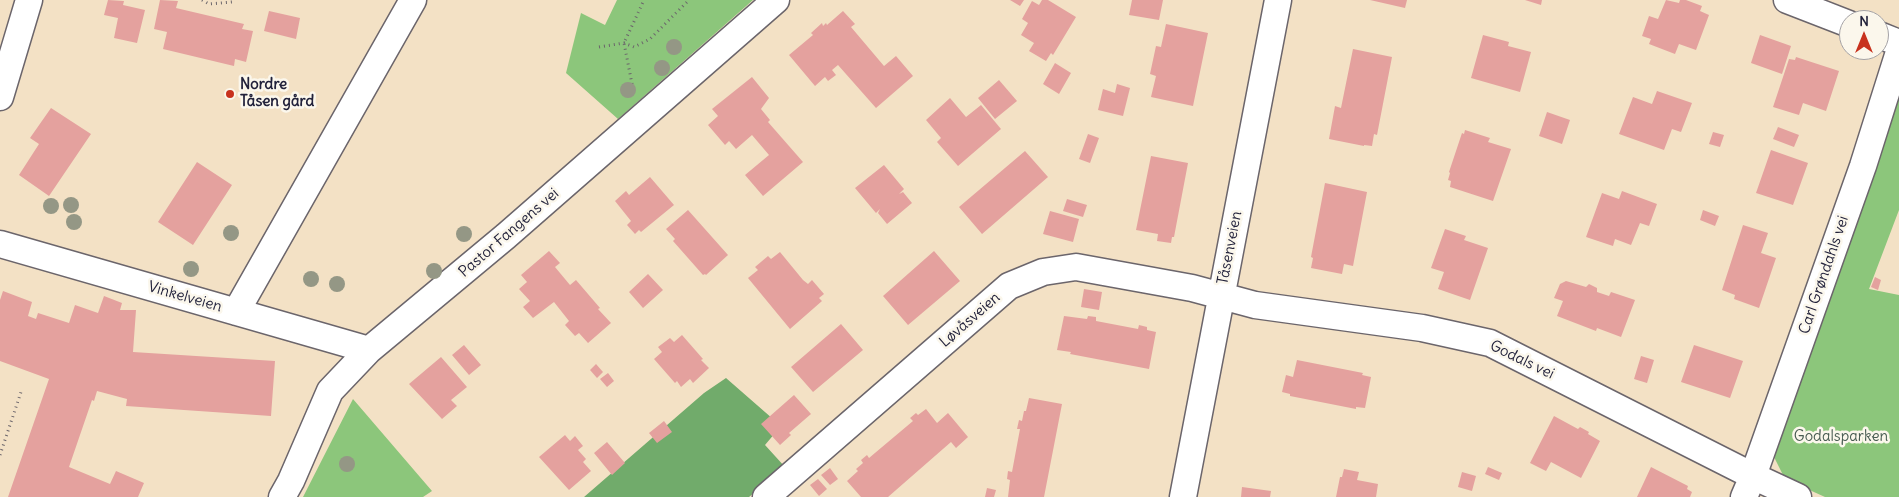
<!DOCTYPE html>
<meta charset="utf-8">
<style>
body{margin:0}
#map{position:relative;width:1899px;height:497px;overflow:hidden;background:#f3e1c5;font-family:Delius,sans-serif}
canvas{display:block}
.north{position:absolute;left:1839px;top:10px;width:50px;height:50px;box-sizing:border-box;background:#fbf7ec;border:1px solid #a4a2a5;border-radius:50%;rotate:0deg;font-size:14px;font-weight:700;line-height:20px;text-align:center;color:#22223b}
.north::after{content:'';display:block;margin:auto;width:18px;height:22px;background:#c8321e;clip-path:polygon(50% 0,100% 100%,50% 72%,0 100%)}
</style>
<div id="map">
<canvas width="1899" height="497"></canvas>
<div class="north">N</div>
</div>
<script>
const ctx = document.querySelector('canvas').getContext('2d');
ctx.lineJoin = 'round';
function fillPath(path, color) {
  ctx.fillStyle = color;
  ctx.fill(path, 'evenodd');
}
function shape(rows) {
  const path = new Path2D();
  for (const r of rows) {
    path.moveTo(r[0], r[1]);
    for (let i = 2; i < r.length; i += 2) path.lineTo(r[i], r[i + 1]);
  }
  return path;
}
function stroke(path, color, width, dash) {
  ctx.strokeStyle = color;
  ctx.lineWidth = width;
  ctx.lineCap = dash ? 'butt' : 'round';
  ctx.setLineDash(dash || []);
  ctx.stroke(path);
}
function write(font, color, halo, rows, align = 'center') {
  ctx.font = font + ' Delius,sans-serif';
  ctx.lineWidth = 5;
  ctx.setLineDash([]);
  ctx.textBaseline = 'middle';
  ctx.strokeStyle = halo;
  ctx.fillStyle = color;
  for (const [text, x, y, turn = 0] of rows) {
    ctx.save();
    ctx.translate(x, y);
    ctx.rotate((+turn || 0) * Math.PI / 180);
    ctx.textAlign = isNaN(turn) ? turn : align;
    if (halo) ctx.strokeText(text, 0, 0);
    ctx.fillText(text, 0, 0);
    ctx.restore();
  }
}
const green = shape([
 [617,0,753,0,618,119,566,73,581,13,605,25],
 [1899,94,1899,210,1869,289,1899,295,1899,497,1825,497,1785,479,1773,455],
 [353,399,432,491,423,497,303,497]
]);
const forest = shape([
 [726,378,781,426,765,445,785,467,749,497,584,497,704,393]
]);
const building = shape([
 [108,0,124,1,123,5,145,10,137,43,114,38,118,18,104,15],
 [160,0,178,1,176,8,244,24,242,29,253,31,246,62,235,59,234,66,163,49,167,32,154,29],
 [1010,0,1024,0,1020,6],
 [1042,0,1048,0,1076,17,1053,55,1051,53,1046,61,1029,51,1034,43,1021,35,1028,23,1022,19,1032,1,1039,5],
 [1132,0,1163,0,1159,20,1129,15],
 [1370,0,1407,0,1405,8],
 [1525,0,1542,0,1541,5],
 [1666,0,1679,3,1680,0,1686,0,1702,6,1700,11,1709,15,1696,50,1679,44,1675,54,1649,44,1651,39,1642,36,1649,16,1658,19],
 [269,11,300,18,296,39,264,31],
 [843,11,855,24,851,27,884,66,896,56,913,76,876,108,838,65,832,70,836,75,828,81,825,77,815,86,789,55,813,35,811,33,822,23,823,26,826,23,827,25],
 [1166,24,1208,33,1193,106,1151,97,1156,76,1150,74,1156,46,1161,47],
 [1483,35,1509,42,1508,46,1531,52,1520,92,1471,78],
 [1760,35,1791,46,1782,74,1751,63],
 [1353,49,1392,57,1377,135,1374,134,1372,146,1364,145,1364,146,1329,139,1335,106,1341,108],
 [1796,57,1839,71,1826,111,1803,103,1799,115,1773,107,1789,59,1795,60],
 [1055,63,1071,73,1059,94,1043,84],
 [752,77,769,98,761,109,770,120,768,122,803,162,763,196,745,175,769,155,752,135,736,149,729,141,725,145,708,125,718,116,712,109],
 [999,80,1017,101,995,119,978,98],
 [1117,84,1130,88,1123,116,1098,110,1103,89,1115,93],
 [1657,91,1692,103,1681,132,1672,129,1664,150,1619,134,1633,97,1652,104],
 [950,98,966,117,981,105,1001,129,958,166,937,142,941,138,926,120],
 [51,108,91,134,49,196,19,175,39,144,30,138],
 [1547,112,1570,120,1562,144,1539,136],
 [1778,127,1799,135,1794,147,1773,139],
 [1465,130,1490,138,1488,142,1511,149,1493,201,1450,187,1451,181,1448,180,1450,173,1449,172,1462,133,1464,134],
 [1713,132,1724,135,1720,147,1709,144],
 [1088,134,1099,138,1090,163,1079,159],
 [1771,150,1808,163,1793,205,1756,193],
 [1025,151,1048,177,982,234,959,207],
 [1151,156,1188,163,1174,237,1172,237,1171,243,1157,241,1158,234,1136,230],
 [197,162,232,185,193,245,158,222],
 [884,165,904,189,899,194,903,192,912,203,887,224,878,213,880,209,876,213,855,188],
 [650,177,674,205,641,232,639,230,635,234,627,225,631,221,615,201,626,191,629,195],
 [1325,183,1367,192,1353,266,1344,264,1342,274,1311,268,1313,258,1311,257],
 [1622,191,1657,204,1649,226,1640,223,1631,245,1615,239,1613,246,1586,237,1602,193,1619,199],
 [1067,199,1087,205,1083,217,1063,211],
 [688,210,728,255,706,275,705,274,703,275,673,241,675,239,666,229],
 [1703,210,1719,216,1715,226,1700,220],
 [1050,211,1079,219,1073,242,1043,234],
 [1743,225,1768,233,1761,253,1776,258,1759,308,1734,299,1735,295,1722,290],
 [1445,229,1466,236,1464,240,1488,248,1470,300,1438,289,1444,272,1431,268],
 [549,251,560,263,555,267,570,285,576,280,600,308,598,309,611,323,588,343,579,333,575,336,565,325,569,321,554,302,533,318,523,307,530,301,519,289,527,282,521,275],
 [934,251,960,281,908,325,883,296],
 [780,252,803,280,808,284,812,280,824,294,819,298,822,301,790,329,748,278,758,270,755,267,768,256,771,259],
 [648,274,663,290,643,308,629,292],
 [1875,277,1881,280,1878,290,1871,287],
 [1566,281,1586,287,1589,284,1597,288,1597,292,1609,296,1611,292,1635,300,1621,337,1597,328,1596,331,1557,316,1563,301,1554,298,1560,284],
 [1084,289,1102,292,1099,310,1081,307],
 [3,291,32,302,28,316,36,319,38,313,69,323,75,305,98,313,104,296,122,303,120,310,136,310,133,352,275,361,271,416,126,406,127,399,97,391,94,401,92,400,69,467,110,484,116,471,144,483,138,497,8,497,49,379,0,361,0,300],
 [1064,316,1087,319,1088,316,1096,317,1096,321,1138,329,1139,325,1147,327,1147,330,1156,332,1149,369,1070,354,1071,352,1057,350],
 [841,324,863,350,813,392,791,367],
 [682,335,703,359,701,360,709,368,693,383,690,379,681,387,677,381,675,383,654,359,662,352,658,347,670,338,674,342],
 [464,345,481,365,469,375,452,355],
 [1694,345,1743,361,1730,398,1681,382],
 [1641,356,1654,360,1647,383,1634,379],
 [441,357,467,387,451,400,457,406,442,419,409,384],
 [1297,360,1363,373,1362,375,1371,377,1365,408,1356,407,1356,409,1290,396,1290,394,1282,392,1286,375,1293,377],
 [596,364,603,372,597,378,590,370],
 [608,373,614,381,607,387,600,379],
 [794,395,811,414,789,433,791,435,780,445,761,424],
 [1029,398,1062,404,1044,497,1008,497,1010,480,1007,479,1008,471,1012,472,1020,429,1017,429,1019,420,1022,421,1024,411,1026,411],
 [926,409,937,423,948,413,968,437,956,448,951,442,888,497,861,497,847,481,858,471,856,469,863,463,861,460,867,455,869,458,913,421,910,418,916,413,918,415],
 [1554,416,1578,429,1580,427,1589,432,1588,434,1600,441,1581,478,1551,462,1546,471,1530,463],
 [664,421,672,432,657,443,649,433],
 [565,435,570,441,575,436,583,446,578,450,586,459,583,462,591,471,569,490,539,457],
 [607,442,625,463,612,475,594,453],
 [1488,467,1502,473,1499,480,1485,474],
 [1651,467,1688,486,1687,489,1692,492,1690,497,1637,497],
 [830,468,838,479,830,485,821,475],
 [1344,469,1359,472,1357,480,1378,484,1376,497,1336,497,1340,477,1342,477],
 [1462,472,1476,476,1472,491,1458,487],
 [818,479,827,489,819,496,810,485],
 [1242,487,1271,491,1270,497,1241,497],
 [987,488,996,490,994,497,985,497]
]);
const path = shape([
 [202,0,209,4,232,2,235,0],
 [599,47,624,43,634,47,650,39,689,0],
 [633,89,624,43,644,0],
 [0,455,21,392]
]);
const minor = shape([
 [1787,0,1849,24],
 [1879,35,1899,43],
 [0,97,29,0],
 [0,244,369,350],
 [236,312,413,0],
 [282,497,291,481,330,391,369,350,506,236,776,0],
 [766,497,1009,286,1043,272,1076,267,1192,288,1255,305,1422,328,1490,343,1753,476,1798,497],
 [1183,497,1278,0],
 [1744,497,1753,476,1863,166,1899,52]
]);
const trees = [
 [674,47],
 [662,68],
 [628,90],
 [71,205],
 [51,206],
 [74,222],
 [231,233],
 [464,234],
 [191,269],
 [434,271],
 [311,279],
 [337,284],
 [347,464]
];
const markers = [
 [230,94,5,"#c8321e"]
];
const poiNames = [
 ["Nordre",240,85],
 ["Tåsen gård",240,102]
];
const streetNames = [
 ["Pastor Fangens vei",509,233,-41],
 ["Tåsenveien",1230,248,-79],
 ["Carl Grøndahls vei",1824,275,-71],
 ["Vinkelveien",185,297,16],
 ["Løvåsveien",970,320,-41],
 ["Godals vei",1522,360,26]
];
const parkNames = [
 ["Godalsparken",1841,437]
];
fillPath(green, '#8cc67b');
fillPath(forest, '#71ab6b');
fillPath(building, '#e4a19e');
stroke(minor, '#6b656b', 29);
stroke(path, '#6b656b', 3, [1, 4]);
stroke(minor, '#fff', 26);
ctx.fillStyle = '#949785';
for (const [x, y] of trees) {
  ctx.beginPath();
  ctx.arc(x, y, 8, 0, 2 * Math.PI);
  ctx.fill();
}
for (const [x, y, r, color] of markers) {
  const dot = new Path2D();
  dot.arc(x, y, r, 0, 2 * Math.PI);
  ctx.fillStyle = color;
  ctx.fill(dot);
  stroke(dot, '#fbf7ec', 2);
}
write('bold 15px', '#22223b', '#fbf7ec', poiNames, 'left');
write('15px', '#22223b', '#fbf7ec', streetNames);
write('15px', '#475b51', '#fbf7ec', parkNames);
</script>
